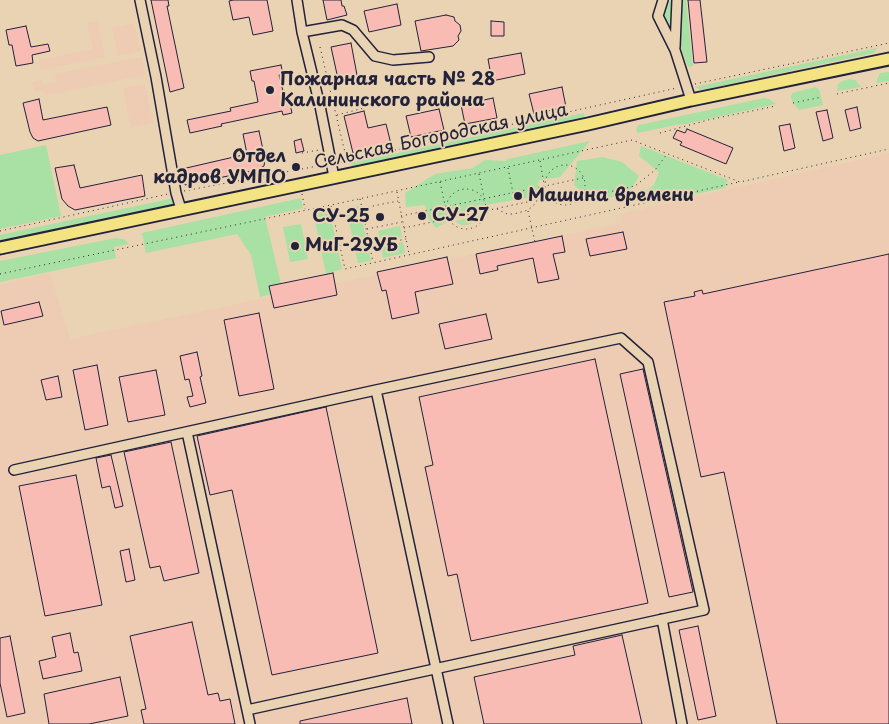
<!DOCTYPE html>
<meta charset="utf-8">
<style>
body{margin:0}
canvas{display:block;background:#ead3b3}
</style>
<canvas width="889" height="724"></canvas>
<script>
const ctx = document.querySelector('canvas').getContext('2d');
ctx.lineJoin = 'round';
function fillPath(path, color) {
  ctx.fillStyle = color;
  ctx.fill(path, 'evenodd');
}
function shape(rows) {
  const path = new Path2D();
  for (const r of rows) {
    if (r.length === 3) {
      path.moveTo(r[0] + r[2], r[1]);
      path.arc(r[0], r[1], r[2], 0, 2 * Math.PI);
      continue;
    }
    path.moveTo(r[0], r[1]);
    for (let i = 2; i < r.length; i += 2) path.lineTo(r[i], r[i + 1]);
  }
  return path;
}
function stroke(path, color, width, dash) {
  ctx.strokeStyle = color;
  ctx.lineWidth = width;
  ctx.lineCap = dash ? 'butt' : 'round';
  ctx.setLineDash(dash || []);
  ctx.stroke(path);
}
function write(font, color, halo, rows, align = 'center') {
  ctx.font = font + ' "Playpen Sans",sans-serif';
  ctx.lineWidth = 4;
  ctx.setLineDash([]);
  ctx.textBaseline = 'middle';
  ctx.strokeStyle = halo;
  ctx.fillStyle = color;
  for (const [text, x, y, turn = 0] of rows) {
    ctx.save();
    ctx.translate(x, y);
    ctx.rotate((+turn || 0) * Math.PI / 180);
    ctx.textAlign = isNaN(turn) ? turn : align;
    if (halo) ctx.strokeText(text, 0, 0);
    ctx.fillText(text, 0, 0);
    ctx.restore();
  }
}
const built = shape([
 [98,21,105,57,41,70,39,60,93,49,87,23],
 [134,23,141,51,118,56,112,28],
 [142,57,145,75,45,96,44,90,34,92,32,82,42,79,43,85,56,82,54,74],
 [145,84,153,123,131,128,123,88],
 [889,153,889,724,0,724,0,285,50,273,70,339,621,223,620,214]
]);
const green = shape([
 [670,0,673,0,670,32,664,17,664,13],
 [683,0,686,0,693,66,690,67,687,65,681,48,679,39],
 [877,48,874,53,702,90,695,87],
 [889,72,889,81,877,83,877,80,880,73],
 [849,79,855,80,861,87,837,91,838,84,843,81],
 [815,87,819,89,823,105,799,110,793,103,791,97,792,93],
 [764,98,769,99,776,104,686,124,675,125,638,133,636,129,639,125],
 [584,113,585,119,352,169,351,163],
 [590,141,560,177,539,180,537,196,474,207,436,228,428,218,425,205,406,207,405,193,435,174,473,168,485,160,505,161,508,159],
 [46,145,61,216,0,229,0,155],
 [641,146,728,180,724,188,657,202,640,194,654,185,659,172,639,156],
 [603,157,622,162,639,176,627,195,591,200,574,185,577,161],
 [581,192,576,198,566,202,561,202,554,198],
 [174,198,176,204,0,241,0,235],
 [301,198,303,208,265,217,281,284,269,286,271,294,260,297,251,255,237,234,146,253,142,233],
 [359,206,371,261,358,263,346,208],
 [329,208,342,269,326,274,313,211],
 [481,215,477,221,467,225,461,225,455,221],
 [301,224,308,259,290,262,283,227],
 [400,226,402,237,380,241,378,231],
 [116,238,124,239,129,244,114,247,116,258,0,282,0,261],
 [403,242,405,253,383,258,381,247]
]);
const building = shape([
 [151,0,168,0,169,6,167,6,184,88,170,92,151,0],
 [233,0,267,0,273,31,253,35,249,17,233,20,229,1,233,0],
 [323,0,341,0,342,6,344,6,347,15,327,20,323,0],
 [688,0,700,0,707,62,694,63,688,0],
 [397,4,401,25,369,32,364,11,397,4],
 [446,15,454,17,455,21,460,25,461,31,458,36,459,40,453,46,421,51,415,21,446,15],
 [491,21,504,22,504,36,491,36,491,21],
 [26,26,31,47,48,44,50,51,32,55,33,63,16,66,12,45,9,45,6,30,26,26],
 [351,43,357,75,338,79,331,47,351,43],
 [521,53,525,74,492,81,488,59,521,53],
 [281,65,283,74,279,75,284,95,288,95,292,113,283,115,282,111,221,124,222,126,190,133,187,120,231,111,230,108,258,102,254,81,252,81,250,71,281,65],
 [562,87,566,107,534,114,529,94,562,87],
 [493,98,497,118,465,124,461,105,493,98],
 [39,99,43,120,107,107,111,125,38,141,33,138,30,132,23,103,39,99],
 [857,107,861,128,850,131,845,110,857,107],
 [439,109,444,130,411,137,406,116,439,109],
 [827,110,833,138,823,141,816,112,827,110],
 [364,111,368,128,386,124,391,144,353,153,344,116,364,111],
 [790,124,795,148,784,151,779,126,790,124],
 [687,129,733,148,726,164,680,145,682,142,673,138,677,130,685,133,687,129],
 [259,131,265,159,264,166,257,170,185,185,182,169,247,154,243,134,259,131],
 [301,139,304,151,296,153,294,141,301,139],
 [74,165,80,188,142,175,145,196,75,210,68,206,62,199,55,168,74,165],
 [623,232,627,249,590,256,586,239,623,232],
 [562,236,565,252,553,254,559,279,538,283,533,258,497,266,498,270,480,274,476,254,562,236],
 [889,254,889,724,777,724,724,472,701,477,664,302,695,296,694,292,702,290,703,294,889,254],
 [447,257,453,284,415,292,419,313,392,319,386,290,382,291,377,272,447,257],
 [333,273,337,295,274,308,269,286,333,273],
 [39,302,43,316,4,325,1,311,39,302],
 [259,313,274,389,239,396,224,320,259,313],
 [486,314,492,339,445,349,439,324,486,314],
 [197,352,202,376,200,377,206,403,190,407,187,397,193,396,189,379,185,380,180,356,197,352],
 [595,359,648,603,471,641,457,574,448,576,425,467,433,465,419,397,595,359],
 [97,365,108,425,85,430,73,370,97,365],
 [643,369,693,592,669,597,620,374,643,369],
 [156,370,165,415,128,422,119,377,156,370],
 [58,376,62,397,46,400,41,380,58,376],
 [326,407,378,653,272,675,232,490,210,495,197,436,326,407],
 [171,442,199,573,164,581,160,566,150,568,124,452,171,442],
 [111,455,123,506,115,508,110,486,102,488,96,458,111,455],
 [76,475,102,605,45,616,19,486,76,475],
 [129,549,135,580,126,582,120,551,129,549],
 [192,622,208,695,218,693,220,701,230,699,235,724,144,724,141,710,146,709,130,636,192,622],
 [698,626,716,716,698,720,679,630,698,626],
 [70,633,74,653,78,652,82,671,43,679,39,661,56,657,52,637,70,633],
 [622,635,642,724,484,724,474,677,575,655,573,646,622,635],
 [10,636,25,713,7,717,0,683,0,638,10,636],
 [120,677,128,716,89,724,49,724,44,694,120,677],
 [407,698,412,724,300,724,300,721,407,698]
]);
const path = shape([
 [320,47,347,161],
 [695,84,889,43],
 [837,94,889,83],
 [793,103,822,97],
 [337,115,364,108],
 [660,133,708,120,776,106],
 [302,153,319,150],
 [540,161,544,184],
 [341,162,677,88],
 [565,185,20],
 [508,168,513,193],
 [479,174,484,197],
 [440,182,445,205],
 [466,209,20],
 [184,191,323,165],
 [397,192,409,254],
 [302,194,305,209],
 [360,199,373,262],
 [331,206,345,269,739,182],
 [363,208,398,201],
 [497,209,507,214,514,214,528,210,533,206,537,201],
 [528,211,535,242],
 [401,216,583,178],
 [404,228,584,190,591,196,635,186,655,170,667,154],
 [367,229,402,222],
 [0,231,168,194],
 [371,246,406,239],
 [0,274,331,205,632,140,740,182,889,149]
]);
const minor = shape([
 [140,0,156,77,176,193,181,209],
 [297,0,302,32,320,106,334,177],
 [663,0,658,16,675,50,691,100],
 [302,32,342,25,353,30,375,56,393,60,429,57],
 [675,47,677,0],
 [376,390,448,724],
 [187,432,250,724],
 [14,470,376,390,621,338,648,362,704,610,247,710],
 [662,619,682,724]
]);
const major = shape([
 [0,248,588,124,691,100,889,59]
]);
const markers = [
 [270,90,5,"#22223b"],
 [296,167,5,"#22223b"],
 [518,196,5,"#22223b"],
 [422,216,5,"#22223b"],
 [380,217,5,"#22223b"],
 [295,246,5,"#22223b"]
];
const poiNames = [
 ["Пожарная часть № 28",280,80],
 ["Калининского района",280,101],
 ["Отдел",286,157,"right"],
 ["кадров УМПО",286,178,"right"],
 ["Машина времени",528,196],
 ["СУ-27",432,216],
 ["СУ-25",370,217,"right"],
 ["МиГ-29УБ",305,246]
];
const streetNames = [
 ["Сельская Богородская улица",441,137,-12]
];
fillPath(built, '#eeccb3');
fillPath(green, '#a9e0a4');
fillPath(building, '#f8bcb4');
stroke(building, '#22223b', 1);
stroke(minor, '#22223b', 12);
stroke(major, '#22223b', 15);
stroke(path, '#22223b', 1, [1, 4]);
stroke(minor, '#ead3b3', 9);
stroke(major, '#f4e382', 11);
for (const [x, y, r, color] of markers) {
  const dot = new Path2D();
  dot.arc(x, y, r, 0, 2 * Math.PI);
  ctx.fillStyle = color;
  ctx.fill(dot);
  stroke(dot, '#ead3b3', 2);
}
write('bold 18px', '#22223b', '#ead3b3', poiNames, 'left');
write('18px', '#22223b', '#ead3b3', streetNames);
</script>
